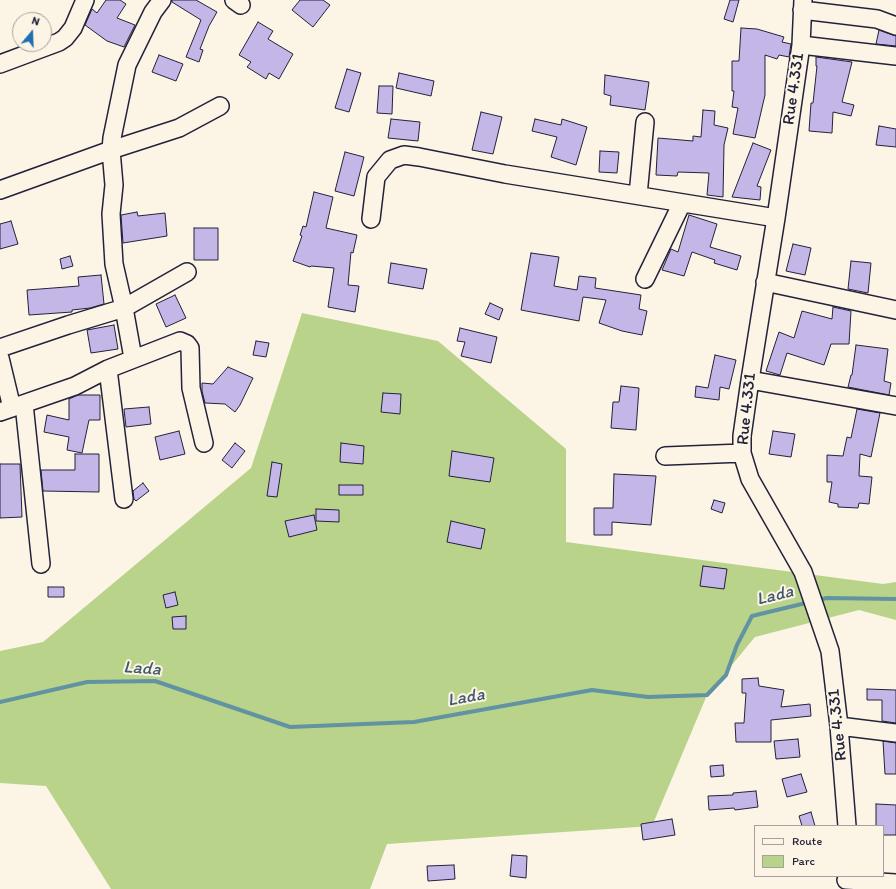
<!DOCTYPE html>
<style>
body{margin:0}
#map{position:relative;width:896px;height:889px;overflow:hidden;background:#fcf5e5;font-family:Itim,sans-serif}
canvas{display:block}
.legend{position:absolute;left:754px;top:825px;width:130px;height:52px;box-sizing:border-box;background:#fcf5e5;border:1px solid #a5a1a1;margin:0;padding:5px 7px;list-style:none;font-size:12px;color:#22223b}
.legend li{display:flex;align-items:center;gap:8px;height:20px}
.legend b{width:20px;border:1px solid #a5a1a1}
.north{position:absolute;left:12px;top:12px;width:40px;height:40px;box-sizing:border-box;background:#fcf5e5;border:1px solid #a5a1a1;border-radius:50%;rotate:19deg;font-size:11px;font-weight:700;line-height:16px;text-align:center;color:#22223b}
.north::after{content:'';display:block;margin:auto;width:14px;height:18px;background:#1f6fb2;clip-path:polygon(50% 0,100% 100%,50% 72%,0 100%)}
</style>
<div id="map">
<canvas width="896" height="889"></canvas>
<ul class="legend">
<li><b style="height:5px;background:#fcf5e5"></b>Route</li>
<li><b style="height:11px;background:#bad38a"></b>Parc</li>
</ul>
<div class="north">N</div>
</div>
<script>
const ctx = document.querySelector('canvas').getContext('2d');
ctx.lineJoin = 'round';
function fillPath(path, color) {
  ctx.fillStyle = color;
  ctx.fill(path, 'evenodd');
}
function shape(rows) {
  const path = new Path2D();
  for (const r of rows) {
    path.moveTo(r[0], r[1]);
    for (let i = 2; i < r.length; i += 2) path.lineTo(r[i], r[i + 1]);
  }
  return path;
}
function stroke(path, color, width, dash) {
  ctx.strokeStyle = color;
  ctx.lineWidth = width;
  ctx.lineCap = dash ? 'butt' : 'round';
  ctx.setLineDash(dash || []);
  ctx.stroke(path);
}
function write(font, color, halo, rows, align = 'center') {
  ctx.font = font + ' Itim,sans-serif';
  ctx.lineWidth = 4;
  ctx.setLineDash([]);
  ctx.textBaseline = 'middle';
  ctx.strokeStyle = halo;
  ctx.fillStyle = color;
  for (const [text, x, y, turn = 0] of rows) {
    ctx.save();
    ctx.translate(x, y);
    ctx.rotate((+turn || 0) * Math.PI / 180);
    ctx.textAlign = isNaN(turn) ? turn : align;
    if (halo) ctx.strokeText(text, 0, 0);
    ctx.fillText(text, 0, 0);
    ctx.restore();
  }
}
const green = shape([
 [302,313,438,341,566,449,566,542,883,584,896,582,896,620,859,610,755,637,707,695,652,826,387,844,370,889,111,889,46,786,0,783,0,651,43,642,251,468]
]);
const stream = shape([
 [817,600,827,598,896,599],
 [0,702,87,682,155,681,290,727,414,722,592,690,648,697,707,695,726,675,737,645,752,616,810,602]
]);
const building = shape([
 [106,0,120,0,126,4,117,18,135,25,124,47,107,41,85,25,92,9,97,13,106,0],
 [172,0,196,0,217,12,209,26,200,49,203,50,199,62,186,57,201,20,172,2,172,0],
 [300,0,323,0,330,5,313,27,292,10,300,0],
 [730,0,739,0,733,22,724,19,730,0],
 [258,22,273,31,268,39,293,54,279,79,269,73,266,79,247,67,251,62,239,55,258,22],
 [741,28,757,29,784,37,782,42,791,44,789,57,779,55,777,59,765,55,765,95,755,138,733,134,738,108,732,107,734,91,732,91,732,61,739,61,741,28],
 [879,30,896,36,896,46,876,44,879,30],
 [159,55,183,64,176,81,152,72,159,55],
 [816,57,852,62,842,102,854,105,851,116,833,112,832,133,809,131,811,103,813,103,817,66,816,66,816,57],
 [347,69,361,73,349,112,335,108,347,69],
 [399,73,434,81,431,96,396,88,399,73],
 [605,75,649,82,645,110,610,105,611,96,604,94,605,75],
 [379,86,393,86,392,114,377,113,379,86],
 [703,110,715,111,714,125,728,128,724,145,723,197,707,195,709,173,678,172,677,176,656,175,658,138,693,141,693,136,701,137,703,110],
 [481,112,502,117,493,154,472,150,481,112],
 [391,119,420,122,418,141,388,138,391,119],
 [535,119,561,125,562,119,587,127,576,165,551,157,557,137,532,131,535,119],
 [879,126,896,129,896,147,876,145,879,126],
 [753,143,771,150,757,186,761,187,760,200,732,197,753,143],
 [600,151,619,152,617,173,599,172,600,151],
 [345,152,364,157,354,196,335,191,345,152],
 [314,192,333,197,326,228,357,235,353,253,351,252,348,285,359,286,355,312,328,307,334,268,311,266,310,267,293,261,302,236,300,235,303,226,306,227,314,192],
 [137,212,138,216,165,213,167,236,123,243,121,215,137,212],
 [689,215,717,224,710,247,741,256,737,270,714,263,715,260,692,252,684,276,662,270,671,249,678,252,689,215],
 [11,221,18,244,0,249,0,224,11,221],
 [194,228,218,228,218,260,194,260,194,228],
 [793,244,811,248,805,275,786,271,793,244],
 [531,253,559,257,554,286,577,290,579,276,596,278,595,288,641,295,639,309,647,311,642,335,622,331,599,323,606,300,583,297,579,321,521,310,531,253],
 [70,256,73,266,62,269,60,259,70,256],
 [851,261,871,263,868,293,848,289,851,261],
 [391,263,427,269,423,289,388,283,391,263],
 [101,275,104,304,90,308,72,310,72,312,29,315,27,290,79,286,78,277,101,275],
 [175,295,186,318,166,327,156,304,175,295],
 [490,303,503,309,499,320,485,314,490,303],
 [833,307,851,311,849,344,831,344,824,365,787,353,780,375,766,371,779,332,794,338,802,311,832,319,833,307],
 [114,325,118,349,91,353,87,330,114,325],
 [460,328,497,337,491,363,461,356,465,342,457,341,460,328],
 [256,341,269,343,266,357,253,355,256,341],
 [856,345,888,349,884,381,891,383,889,395,848,387,851,375,852,375,856,345],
 [715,355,736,360,729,389,720,387,719,400,695,397,696,386,708,388,715,355],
 [228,367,253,378,240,405,235,412,225,404,205,403,202,391,202,383,213,384,228,367],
 [621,386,639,388,636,430,611,428,613,402,619,402,621,386],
 [383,393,401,394,400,414,381,412,383,393],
 [78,395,100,395,100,420,89,420,82,453,67,450,69,437,44,432,47,415,69,420,69,399,78,395],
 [149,407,151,424,126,427,124,409,149,407],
 [857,409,880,413,871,457,860,454,859,476,872,477,869,504,859,503,858,508,838,507,838,504,829,502,832,482,827,482,827,455,843,456,847,437,851,438,857,409],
 [179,431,185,454,160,460,155,437,179,431],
 [773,431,795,434,791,457,769,454,773,431],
 [235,443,245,451,232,468,222,460,235,443],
 [341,443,364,446,363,464,340,462,341,443],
 [452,451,494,458,490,482,449,476,452,451],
 [75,454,99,454,99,492,43,491,41,470,75,470,75,454],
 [272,462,282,464,277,497,267,496,272,462],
 [0,464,20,464,22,517,0,518,0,464],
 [614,474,656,476,651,525,612,522,612,535,594,535,594,508,613,508,614,474],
 [143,483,149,491,136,501,134,499,133,491,143,483],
 [339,485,363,485,363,495,339,495,339,485],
 [714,500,725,503,722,513,711,509,714,500],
 [316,509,339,510,339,522,316,521,316,509],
 [314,515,317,530,289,537,285,521,314,515],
 [451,521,485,529,481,549,447,542,451,521],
 [703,566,727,569,724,589,700,586,703,566],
 [48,587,64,587,64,597,48,597,48,587],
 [175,592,178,605,166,608,163,595,175,592],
 [186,616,186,629,173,629,172,617,186,616],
 [758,678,759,686,784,690,781,707,810,704,811,716,771,720,771,742,736,742,735,723,744,723,746,693,742,693,742,679,758,678],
 [867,689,896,690,896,723,882,721,882,700,867,700,867,689],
 [798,739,800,757,776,759,774,741,798,739],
 [883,741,896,743,896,774,885,774,883,741],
 [723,765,724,776,711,777,710,766,723,765],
 [801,774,807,792,787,797,782,779,801,774],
 [756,791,758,807,735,810,734,808,709,810,708,796,733,795,733,793,756,791],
 [876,804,896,805,896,835,883,835,883,826,876,826,876,804],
 [811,812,815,826,802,826,799,816,811,812],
 [672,819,675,835,643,840,641,824,672,819],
 [512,855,527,856,526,878,510,876,512,855],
 [454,865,455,879,428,881,427,866,454,865]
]);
const minor = shape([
 [234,0,241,5],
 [803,0,801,45,776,218,750,380,742,436,742,453,750,479,803,572,830,651,839,726,847,826],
 [802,10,877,19,896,26],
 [801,45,896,56],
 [0,64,59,42,65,38,73,28,85,0],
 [0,190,111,150,179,128,220,106],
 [638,195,645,122],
 [371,219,376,177,390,160,404,155,419,157,505,174,776,218],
 [645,279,682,203],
 [765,282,896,310],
 [0,348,68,325,124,308,187,272],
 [0,358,12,408],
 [133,358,124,308,114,264,111,214,114,185,111,150,112,138,127,65,153,12,162,0],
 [108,369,124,499],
 [750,380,896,406],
 [24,404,41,564],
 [0,412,75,386,108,369,180,341,187,344,190,348,191,388,204,443],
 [665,456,742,453],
 [839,726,896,733],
 [846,880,896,883]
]);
const streetNames = [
 ["Rue 4.331",794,89,-82],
 ["Rue 4.331",747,409,-84],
 ["Rue 4.331",838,725,-96]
];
const waterNames = [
 ["Lada",775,596,-14],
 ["Lada",142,669,4],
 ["Lada",466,698,-10]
];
fillPath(green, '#bad38a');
stroke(stream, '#6293a2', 4);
fillPath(building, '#c4b7e8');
stroke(building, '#22223b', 1);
stroke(minor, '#22223b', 20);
stroke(minor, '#fcf5e5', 17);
write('17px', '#22223b', '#fcf5e5', streetNames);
write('italic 18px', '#425a6f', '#fcf5e5', waterNames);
</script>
